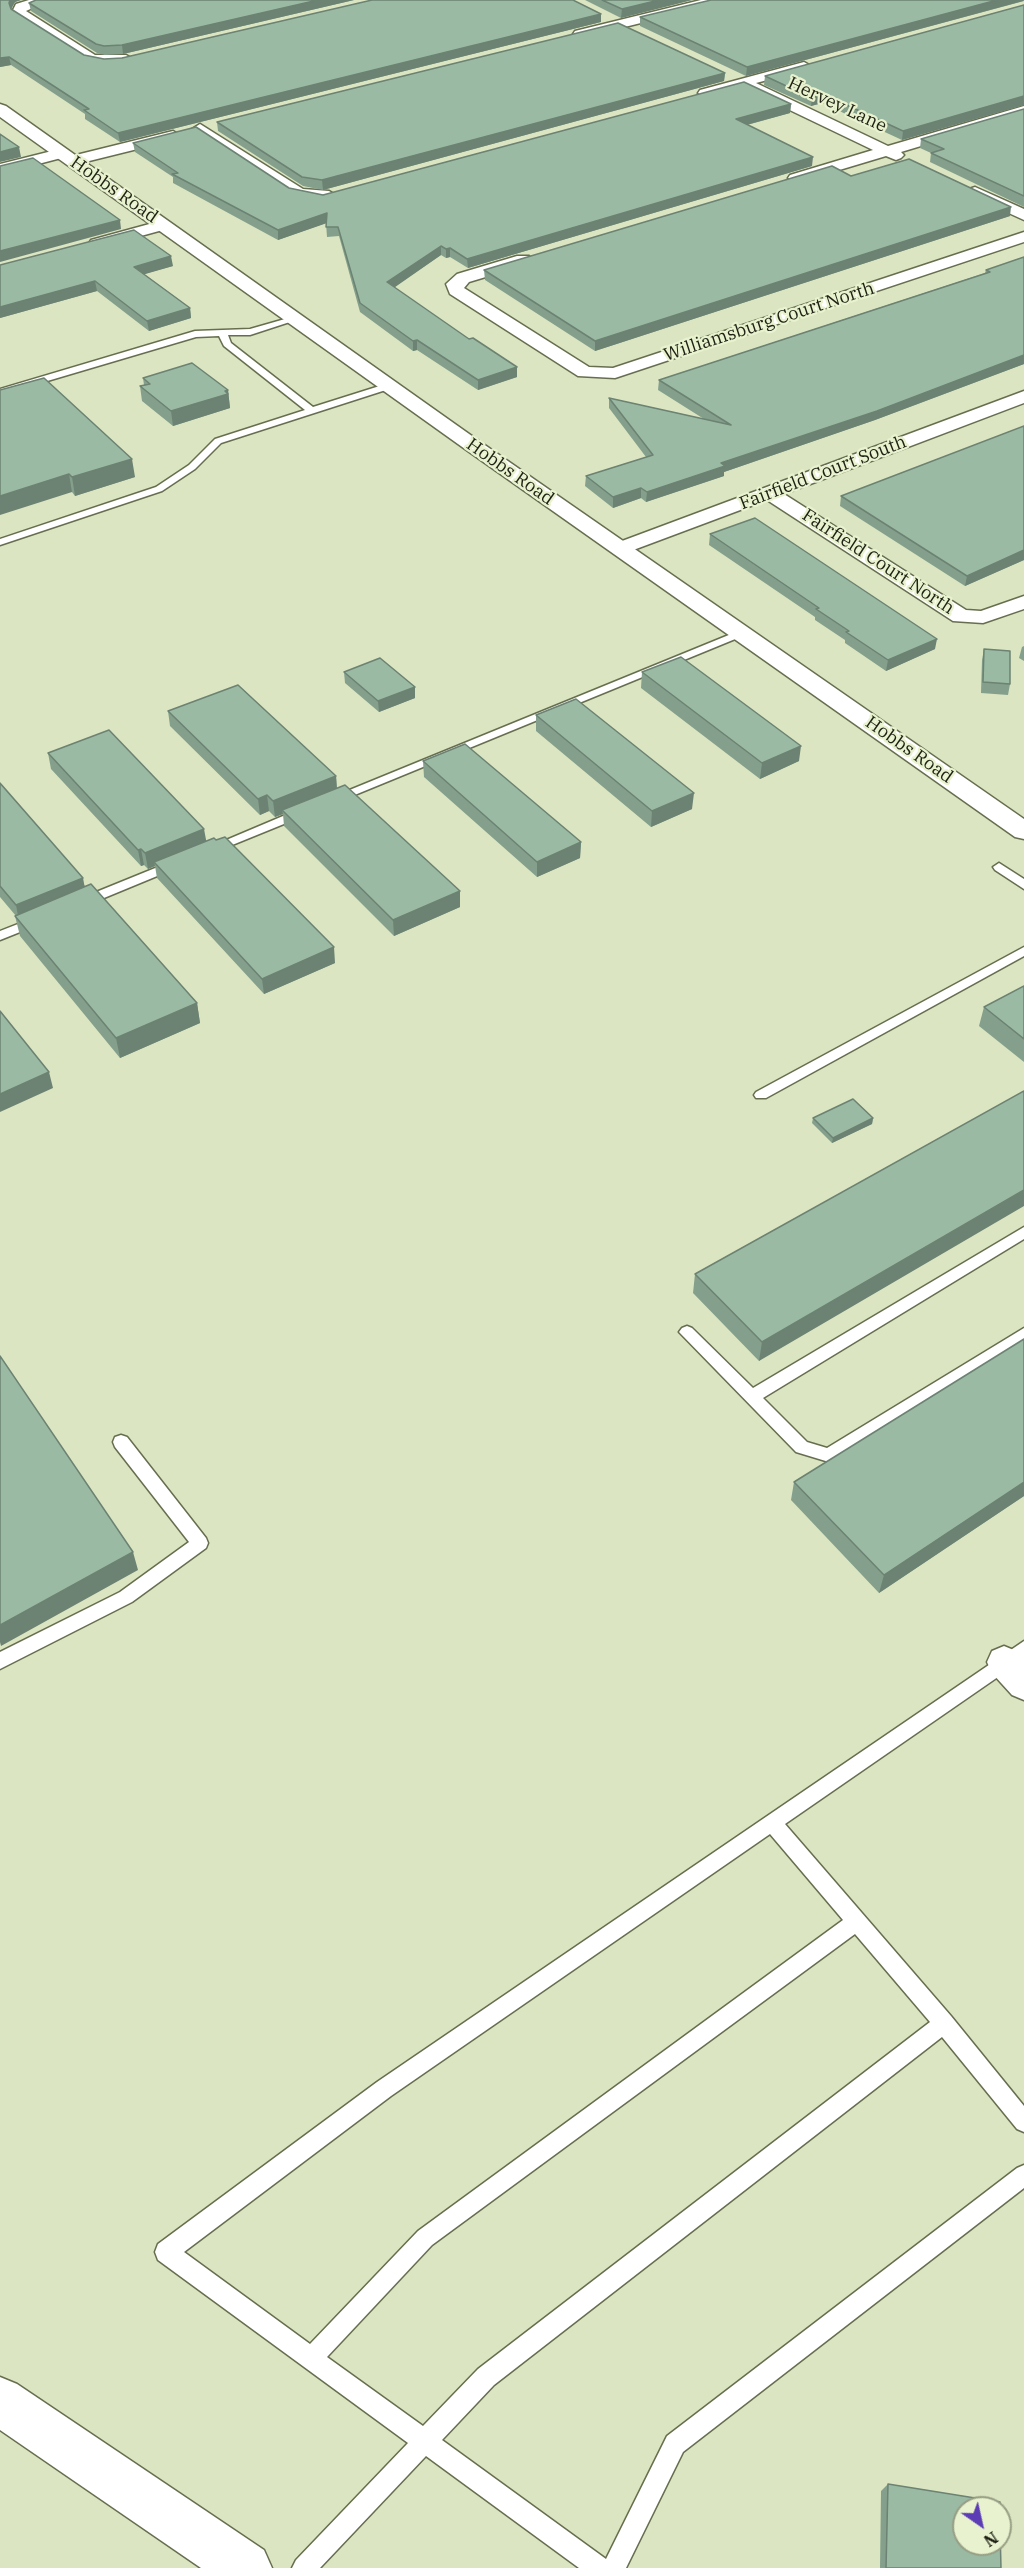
<!DOCTYPE html>
<style>
body{margin:0}
#map{position:relative;width:1024px;height:2568px;overflow:hidden;background:#dbe5c1;font-family:"IBM Plex Serif",serif}
canvas{display:block}
.north{position:absolute;left:952px;top:2496px;width:60px;height:60px;box-sizing:border-box;background:#e8f2ce;border:2px solid #979e84;border-radius:50%;rotate:146deg;font-size:16px;font-weight:700;line-height:24px;text-align:center;color:#1e2114}
.north::after{content:'';display:block;margin:auto;width:21px;height:27px;background:#5d3db5;clip-path:polygon(50% 0,100% 100%,50% 72%,0 100%)}
</style>
<div id="map">
<canvas width="1024" height="2568"></canvas>
<div class="north">N</div>
</div>
<script>
const ctx = document.querySelector('canvas').getContext('2d');
ctx.lineJoin = 'round';
function shape(rows) {
  const path = new Path2D();
  for (const r of rows) {
    path.moveTo(r[0], r[1]);
    for (let i = 2; i < r.length; i += 2) path.lineTo(r[i], r[i + 1]);
  }
  return path;
}
function stroke(path, color, width, dash) {
  ctx.strokeStyle = color;
  ctx.lineWidth = width;
  ctx.lineCap = dash ? 'butt' : 'round';
  ctx.setLineDash(dash || []);
  ctx.stroke(path);
}
function fillPath(path, color) {
  ctx.fillStyle = color;
  ctx.fill(path, 'evenodd');
}
function write(font, color, halo, rows, align = 'center') {
  ctx.font = font + ' "IBM Plex Serif",serif';
  ctx.lineWidth = 4.5;
  ctx.setLineDash([]);
  ctx.textBaseline = 'middle';
  ctx.strokeStyle = halo;
  ctx.fillStyle = color;
  for (const [text, x, y, turn = 0] of rows) {
    ctx.save();
    ctx.translate(x, y);
    ctx.rotate((+turn || 0) * Math.PI / 180);
    ctx.textAlign = isNaN(turn) ? turn : align;
    if (halo) ctx.strokeText(text, 0, 0);
    ctx.fillText(text, 0, 0);
    ctx.restore();
  }
}
const service = shape([
 [292,317,299,319,250,335,228,335,231,343,313,407,389,383,392,384,392,388,221,443,195,469,162,491,0,545,0,539,156,487,189,465,215,439,305,410,224,346,219,336,196,337,0,395,0,389,195,331,250,329,292,317],
 [741,630,746,633,745,635,340,801,332,801,330,798,741,630],
 [302,808,308,812,306,815,215,852,207,852,205,849,302,808],
 [175,860,181,864,179,867,87,905,79,905,77,902,79,899,175,860],
 [999,863,1024,879,1024,889,995,870,993,867,999,863],
 [36,917,40,918,40,924,0,940,0,931,36,917],
 [1024,947,1024,956,766,1098,756,1098,754,1095,756,1092,1024,947],
 [1024,1227,1024,1239,763,1398,807,1442,827,1448,1024,1328,1024,1342,829,1462,796,1452,679,1332,682,1328,687,1326,692,1328,753,1388,1024,1227],
 [121,1435,127,1437,206,1538,208,1543,206,1548,132,1602,0,1669,0,1652,120,1592,189,1542,115,1447,113,1442,115,1437,121,1435],
 [1024,1641,1024,1659,785,1824,951,2016,1024,2106,1024,2132,1017,2129,942,2037,494,2385,442,2440,606,2559,667,2436,1017,2168,1024,2165,1024,2188,683,2452,626,2568,579,2568,426,2456,320,2568,292,2568,296,2560,408,2443,158,2260,155,2252,158,2244,377,2082,1024,1641],
 [770,1834,843,1920,418,2231,310,2344,184,2252,391,2096,770,1834],
 [855,1934,930,2022,478,2369,423,2426,327,2357,432,2245,855,1934]
]);
const minor = shape([
 [29,0,50,0,26,11,95,55,126,55,133,59,126,63,87,62,14,15,12,12,16,4,29,0],
 [701,0,724,0,722,3,580,38,573,34,575,31,701,0],
 [804,62,811,66,809,69,756,83,888,146,1024,106,1024,115,901,152,904,155,901,158,896,160,886,156,796,183,788,178,790,175,873,150,748,90,746,86,705,97,698,93,700,90,804,62],
 [200,124,303,189,329,191,337,196,329,201,307,200,291,195,195,132,192,129,200,124],
 [173,131,181,136,178,139,73,165,65,160,68,157,173,131],
 [60,149,65,151,68,154,65,157,0,174,0,164,60,149],
 [975,187,1024,209,1024,220,969,195,967,192,969,189,975,187],
 [164,220,172,225,170,228,97,248,89,243,91,240,164,220],
 [1024,232,1024,242,615,378,578,376,450,294,446,284,457,274,517,256,529,256,531,260,529,264,469,282,464,288,589,367,613,368,1024,232],
 [1024,391,1024,403,784,494,966,610,981,611,1024,596,1024,609,983,623,953,621,767,500,628,552,614,552,611,548,614,544,1024,391],
 [1004,1646,1016,1651,1024,1659,1024,1700,1012,1695,992,1673,987,1662,992,1651,1004,1646]
]);
const tertiary = shape([
 [0,104,6,106,479,441,1024,819,1024,839,1015,837,465,449,0,117,0,104]
]);
const secondary = shape([
 [0,2377,17,2384,264,2550,272,2568,201,2568,0,2430,0,2377]
]);
const wall = shape([
 [0,0,21,0,15,2,11,9,84,55,104,59,601,22,120,142,85,119,85,114,11,65,0,67],
 [36,0,354,0,123,54,105,55,97,53,31,11,29,3],
 [585,0,692,0,621,18],
 [711,0,1024,0,1024,1,746,76,640,26,640,17],
 [1024,5,1024,105,902,140,822,103,811,106,764,85,765,76],
 [725,73,724,81,323,190,303,186,218,131,217,122],
 [791,104,790,113,747,125,812,166,468,268,450,257,446,258,441,255,394,287,517,377,478,390,417,350,413,351,360,312,339,236,327,237,326,223,278,240,173,183,173,177,135,152,133,143,289,188,323,195],
 [1024,109,1024,207,930,162,931,153,920,148,921,139],
 [851,176,1010,216,595,351,485,280,484,270],
 [1024,257,1024,364,875,420,724,472,724,476,646,502,641,498,613,508,585,486,586,476,646,457,609,408,609,398,704,419,658,390,659,380,985,273,986,270],
 [0,265,173,266,144,274,190,308,191,318,149,331,97,291,0,318],
 [143,378,228,390,230,408,173,426,142,401,140,386,144,385],
 [0,390,135,477,75,496,72,492],
 [1024,426,1024,560,965,586,840,506,841,496],
 [710,534,935,649,886,671,845,643,845,640,815,620,815,617,709,545],
 [1024,646,1024,661,1019,658,1022,647],
 [984,649,1010,684,1008,695,981,693,982,660],
 [344,672,415,698,379,712,345,683],
 [642,672,799,761,760,779,641,688],
 [168,711,336,776,337,788,460,907,394,936,284,826,283,814,275,817,269,811,260,815,170,726],
 [536,715,692,809,651,827,536,731],
 [48,753,206,841,335,963,264,994,157,878,155,866,148,869,144,865,141,866,51,769],
 [423,761,581,842,580,858,537,877,424,777],
 [0,783,85,886,197,1003,200,1023,120,1058,20,936,15,916,16,916,0,897],
 [1024,986,1024,1062,979,1026,984,1007],
 [1024,1091,759,1361,693,1293,695,1274],
 [813,1118,873,1118,872,1124,832,1143,812,1123],
 [1024,1339,1024,1496,879,1593,791,1500,794,1482],
 [888,2484,1001,2568,880,2568,881,2491]
]);
const shadedWall = shape([
 [10,0,21,0,15,2,10,11,9,3],
 [318,0,354,0,123,54,122,45],
 [659,0,692,0,621,18,622,9],
 [997,0,1024,0,1023,1,746,76,747,67],
 [601,14,601,22,120,142,118,133],
 [9,57,11,65,0,67,0,58],
 [725,73,724,81,323,190,322,180],
 [823,94,822,103,811,106,812,98],
 [1024,96,1024,105,902,140,903,131],
 [791,104,790,113,735,128,736,119],
 [19,147,21,157,0,162,0,152],
 [813,157,812,166,468,268,467,259],
 [1011,207,1010,216,595,351,595,341],
 [327,213,327,223,278,240,278,230],
 [120,220,121,229,0,262,0,251],
 [441,246,441,255,388,292,387,282],
 [450,248,450,257,446,258,446,249],
 [171,256,173,266,135,277,134,267],
 [95,281,97,291,0,318,0,307],
 [190,308,191,318,149,331,147,321],
 [417,340,417,350,413,351,413,341],
 [1024,355,1024,364,875,420,724,472,724,476,646,502,647,492,721,463],
 [517,367,517,377,478,390,478,380],
 [228,390,230,408,173,426,171,411],
 [132,459,135,477,75,496,72,477],
 [69,474,72,492,0,515,0,496],
 [641,488,641,498,613,508,613,497],
 [1024,550,1024,560,965,586,967,576],
 [937,639,935,649,886,671,888,660],
 [415,687,415,698,379,712,378,701],
 [801,746,799,761,760,779,762,763],
 [336,776,337,792,282,810,283,814,275,817,273,801],
 [694,793,692,809,651,827,652,811],
 [267,795,269,811,260,815,258,799],
 [204,829,207,845,154,862,155,866,148,869,145,853],
 [581,842,580,858,537,877,537,862],
 [141,849,144,865,141,866,138,850],
 [83,878,86,894,19,921,16,905],
 [460,891,460,907,394,936,393,920],
 [334,947,335,963,264,994,262,979],
 [197,1003,200,1023,120,1058,116,1038],
 [49,1072,53,1088,0,1112,0,1094],
 [873,1118,872,1124,832,1143,833,1138],
 [1024,1190,1024,1206,759,1361,762,1342],
 [1024,1482,1024,1496,879,1593,884,1575],
 [133,1552,138,1570,1,1646,0,1642,0,1625]
]);
const building = shape([
 [0,0,10,0,9,3,11,9,84,55,104,59,122,58,372,0,573,0,601,14,118,133,84,110,89,109,9,57,0,58,0,0],
 [36,0,318,0,122,45,104,46,96,44,29,3,36,0],
 [602,0,659,0,622,9,602,0],
 [711,0,997,0,747,67,640,17,711,0],
 [1024,5,1024,96,903,131,823,94,812,98,765,76,1024,5],
 [618,23,725,73,322,180,302,177,217,122,618,23],
 [744,82,791,104,736,119,813,157,467,259,450,248,446,249,441,246,387,282,469,339,473,338,517,367,478,380,417,340,413,341,360,303,338,227,326,227,327,213,278,230,172,174,178,173,133,143,196,127,289,188,323,195,744,82],
 [1024,109,1024,196,931,153,944,149,921,139,1024,109],
 [0,134,19,147,0,152,0,134],
 [33,158,120,220,0,251,0,166,33,158],
 [909,159,1011,207,595,341,484,270,832,166,851,176,909,159],
 [134,230,171,256,134,267,190,308,147,321,95,281,0,307,0,265,134,230],
 [1024,257,1024,355,877,411,721,463,725,466,647,492,641,488,613,497,586,476,653,455,609,398,731,425,659,380,990,272,986,270,1024,257],
 [192,363,228,390,225,391,228,394,171,411,140,386,150,384,143,378,192,363],
 [44,378,132,459,72,477,69,474,0,496,0,390,44,378],
 [1024,426,1024,550,967,576,841,496,1024,426],
 [755,518,937,639,888,660,846,632,849,631,816,609,819,608,710,534,755,518],
 [984,649,1010,651,1010,684,983,682,984,649],
 [681,657,801,746,762,763,642,672,681,657],
 [380,658,415,687,378,701,344,672,380,658],
 [238,685,336,776,273,801,267,795,258,799,168,711,238,685],
 [576,699,694,793,652,811,536,715,576,699],
 [109,730,204,829,145,853,141,849,138,850,48,753,109,730],
 [465,744,581,842,537,862,423,761,465,744],
 [0,783,83,878,16,905,0,886,0,783],
 [345,785,460,891,393,920,282,810,345,785],
 [225,837,334,947,262,979,154,862,214,838,216,840,225,837],
 [91,884,197,1003,116,1038,15,916,91,884],
 [1024,986,1024,1039,984,1007,1024,986],
 [0,1011,49,1072,0,1094,0,1011],
 [1024,1091,1024,1190,762,1342,695,1274,1024,1091],
 [853,1099,873,1118,833,1138,813,1118,853,1099],
 [1024,1339,1024,1482,884,1575,794,1482,1024,1339],
 [0,1356,133,1552,0,1625,0,1356],
 [888,2484,1000,2502,1000,2508,964,2508,964,2544,1000,2544,1000,2528,1001,2568,886,2568,888,2484]
]);
const farStreetnames = [
 ["Hervey Lane",837,105,25],
 ["Hobbs Road",114,190,35],
 ["Williamsburg Court North",769,322,-18],
 ["Hobbs Road",510,472,35],
 ["Fairfield Court South",823,473,-21],
 ["Fairfield Court North",878,562,33],
 ["Hobbs Road",909,750,35]
];
stroke(service, '#666e4f', 3);
stroke(minor, '#666e4f', 3);
stroke(tertiary, '#666e4f', 3);
stroke(secondary, '#666e4f', 3);
fillPath(service, '#fff');
fillPath(minor, '#fff');
fillPath(tertiary, '#fff');
fillPath(secondary, '#fff');
fillPath(wall, '#84a08c');
fillPath(shadedWall, '#6c8272');
fillPath(building, '#9abaa3');
stroke(building, '#6c8272', 1.5);
write('18px', '#1e2114', '#e8f2ce', farStreetnames);
</script>
